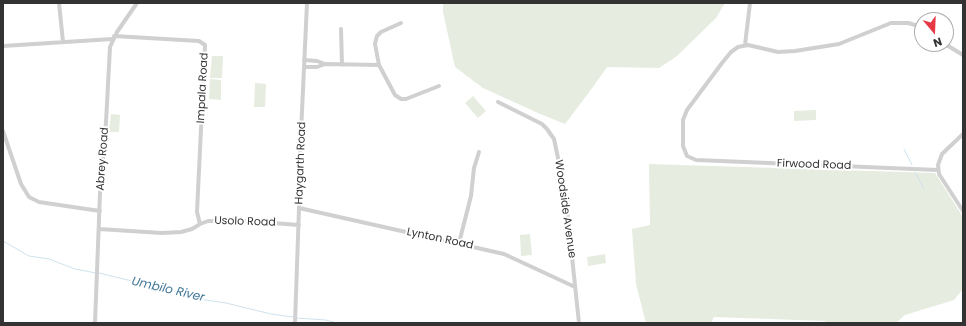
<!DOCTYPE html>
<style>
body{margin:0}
#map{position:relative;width:966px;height:326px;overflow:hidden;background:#fff;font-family:Poppins,sans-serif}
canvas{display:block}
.frame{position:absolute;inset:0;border:4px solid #333;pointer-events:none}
.north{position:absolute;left:914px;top:12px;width:40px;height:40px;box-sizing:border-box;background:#fff;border:1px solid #adadad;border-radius:50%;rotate:161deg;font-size:11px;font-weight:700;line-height:16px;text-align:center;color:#333}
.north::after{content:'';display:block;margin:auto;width:14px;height:18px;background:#e63946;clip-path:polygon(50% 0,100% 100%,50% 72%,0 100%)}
</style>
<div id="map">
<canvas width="966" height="326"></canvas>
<div class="frame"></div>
<div class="north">N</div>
</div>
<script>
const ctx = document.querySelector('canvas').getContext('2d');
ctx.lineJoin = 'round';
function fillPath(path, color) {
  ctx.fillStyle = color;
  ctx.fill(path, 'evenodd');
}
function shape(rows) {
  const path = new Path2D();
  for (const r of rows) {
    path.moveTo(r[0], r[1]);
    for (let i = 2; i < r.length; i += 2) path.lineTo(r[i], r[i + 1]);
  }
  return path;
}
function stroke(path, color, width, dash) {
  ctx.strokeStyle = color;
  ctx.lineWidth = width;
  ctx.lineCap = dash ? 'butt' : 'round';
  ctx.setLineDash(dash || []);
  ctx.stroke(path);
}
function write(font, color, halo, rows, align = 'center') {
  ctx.font = font + ' Poppins,sans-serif';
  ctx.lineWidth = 4;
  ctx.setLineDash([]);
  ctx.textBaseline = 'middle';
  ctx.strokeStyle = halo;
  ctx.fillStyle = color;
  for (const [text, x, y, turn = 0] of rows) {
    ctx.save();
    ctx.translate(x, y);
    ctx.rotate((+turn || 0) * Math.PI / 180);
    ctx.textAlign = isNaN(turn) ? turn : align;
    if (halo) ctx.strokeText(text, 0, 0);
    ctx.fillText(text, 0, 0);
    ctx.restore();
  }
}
const green = shape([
 [443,3,725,3,716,18,677,56,659,68,607,67,590,91,565,124,538,113,483,88,455,67,443,12],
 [212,56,223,56,222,78,210,78],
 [210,79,221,80,221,100,209,99],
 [255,83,266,84,265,107,254,107],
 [473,96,486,111,478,118,465,103],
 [816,110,816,120,794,121,794,111],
 [111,114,120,115,119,132,109,132],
 [649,164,935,173,963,217,963,289,954,300,905,315,896,323,826,323,825,321,714,317,711,323,646,323,636,284,632,229,650,225],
 [530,234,532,255,521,256,520,235],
 [605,254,606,263,588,266,587,257]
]);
const stream = shape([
 [904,149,912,165],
 [915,172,924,189],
 [3,241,29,256,49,259,75,269,96,273],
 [99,273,169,290,199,299,226,303,271,314,293,317],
 [296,318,326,320,337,323]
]);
const street = shape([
 [59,3,63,42],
 [401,23,381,32,377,36,375,44,379,65,395,95,401,99,406,99,439,86],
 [922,27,908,23,891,23,839,44,795,51,778,52,748,45,738,47,731,52,722,63,687,110,683,120,683,146,687,156,696,160,938,170],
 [341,29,342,65],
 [114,36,199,41,205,45,197,212,200,224],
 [945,44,963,55],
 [745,45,750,3],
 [3,46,112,39],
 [304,60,317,61,325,64],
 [304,67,317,67,325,64,379,65],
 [498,102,542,124,547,129,554,139,565,191,579,323],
 [3,131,21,184,29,197,39,202,100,211],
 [963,134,942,154,938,165,939,174,963,211],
 [299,208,504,254,575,287],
 [99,229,162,233,181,232,192,229,200,224,208,221,247,221,299,225],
 [459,243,471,196,474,168,479,152],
 [95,323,100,193,106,122,110,47,117,32,137,3],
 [295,323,299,208,299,176,307,3]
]);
const streetNames = [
 ["Impala Road",203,88,-87],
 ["Abrey Road",103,159,-86],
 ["Haygarth Road",301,163,-88],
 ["Firwood Road",814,165,2],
 ["Woodside Avenue",565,209,82],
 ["Usolo Road",245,222,2],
 ["Lynton Road",440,239,12]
];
const waterNames = [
 ["Umbilo River",168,290,13]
];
fillPath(green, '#e6ecdf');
stroke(stream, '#cfe2ee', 1);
stroke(street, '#d0d0d0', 4);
write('11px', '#333', '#fff', streetNames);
write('italic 12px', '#3f7597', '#fff', waterNames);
</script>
